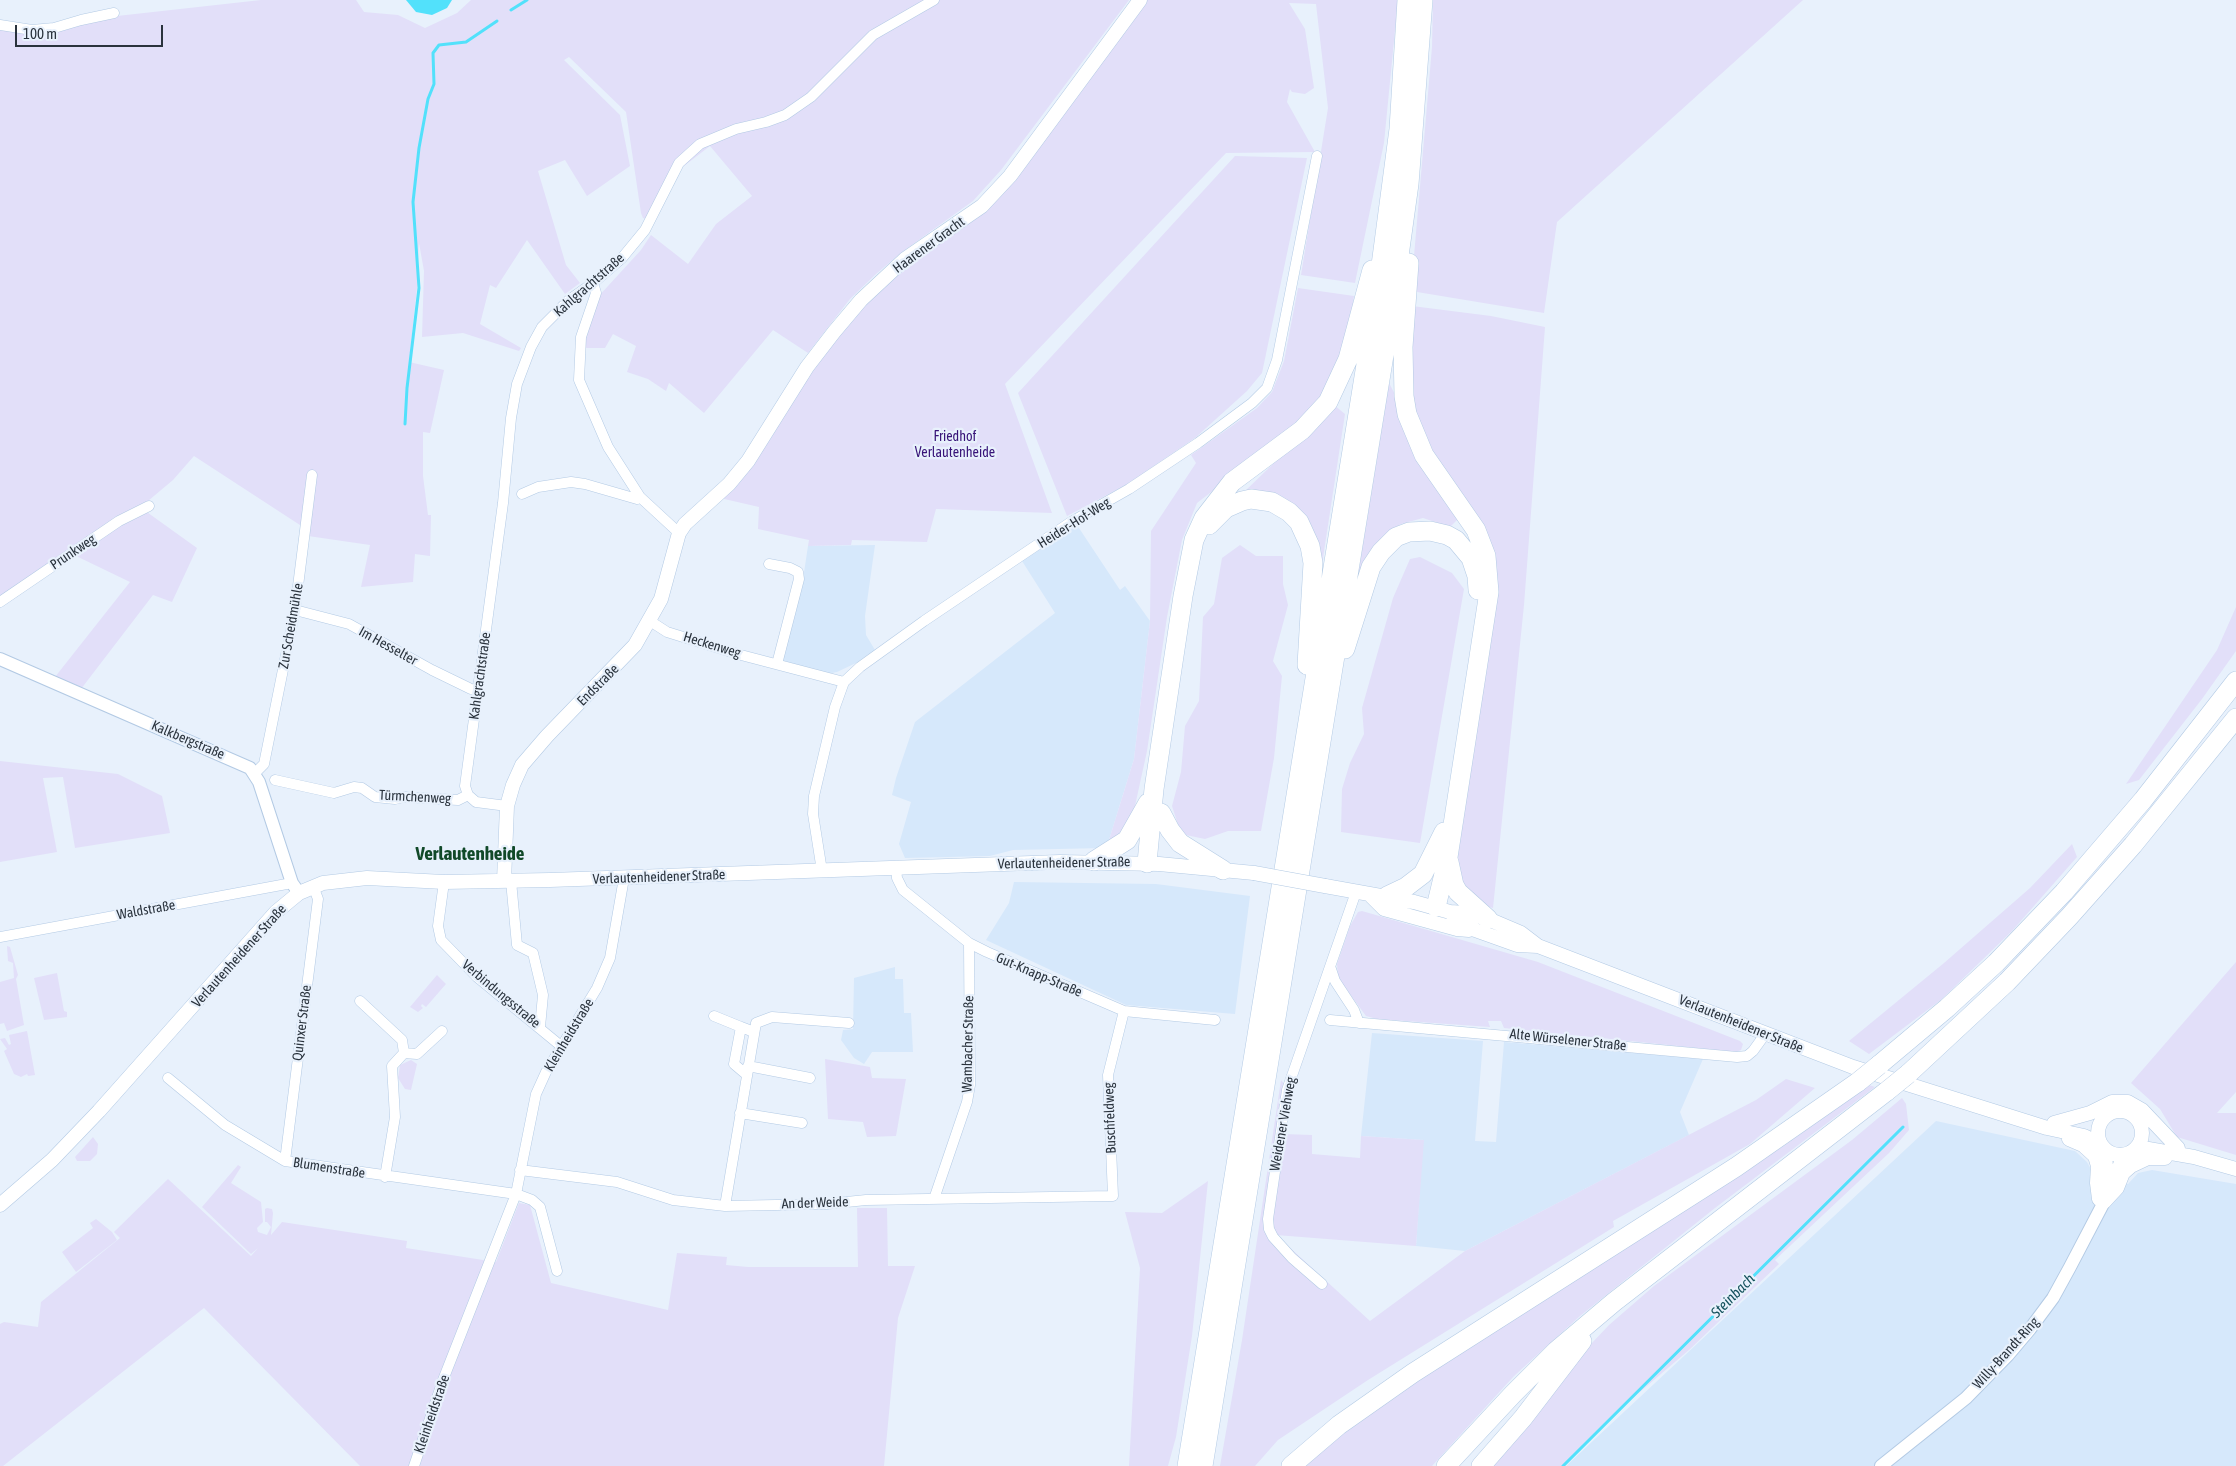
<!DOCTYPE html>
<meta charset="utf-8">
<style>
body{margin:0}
#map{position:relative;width:2236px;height:1466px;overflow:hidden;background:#e8f1fc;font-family:"Asap Condensed",sans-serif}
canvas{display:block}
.scale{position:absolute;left:15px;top:25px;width:148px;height:22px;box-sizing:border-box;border:2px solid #2a333d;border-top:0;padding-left:6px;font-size:15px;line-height:18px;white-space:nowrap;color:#2a333d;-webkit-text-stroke:4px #e8f1fc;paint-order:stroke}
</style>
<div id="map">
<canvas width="2236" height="1466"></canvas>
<div class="scale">100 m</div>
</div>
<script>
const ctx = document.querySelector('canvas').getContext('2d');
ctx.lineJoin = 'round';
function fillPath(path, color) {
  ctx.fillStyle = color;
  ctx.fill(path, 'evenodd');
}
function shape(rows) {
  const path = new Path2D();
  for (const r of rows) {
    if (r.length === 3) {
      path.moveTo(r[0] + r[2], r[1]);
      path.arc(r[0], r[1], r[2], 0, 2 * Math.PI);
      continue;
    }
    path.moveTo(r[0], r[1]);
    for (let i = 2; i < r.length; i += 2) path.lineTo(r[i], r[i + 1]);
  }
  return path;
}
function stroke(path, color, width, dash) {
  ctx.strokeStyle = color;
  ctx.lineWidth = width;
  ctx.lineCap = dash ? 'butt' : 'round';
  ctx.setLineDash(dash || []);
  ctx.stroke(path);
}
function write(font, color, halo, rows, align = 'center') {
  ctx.font = font + ' "Asap Condensed",sans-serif';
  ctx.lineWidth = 4.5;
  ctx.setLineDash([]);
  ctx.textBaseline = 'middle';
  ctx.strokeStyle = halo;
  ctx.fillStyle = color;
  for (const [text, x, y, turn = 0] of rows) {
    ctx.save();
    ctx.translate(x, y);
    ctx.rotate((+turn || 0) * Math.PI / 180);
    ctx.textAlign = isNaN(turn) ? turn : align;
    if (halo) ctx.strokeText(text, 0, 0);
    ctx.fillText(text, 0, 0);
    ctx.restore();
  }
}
const built = shape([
 [1077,525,1120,590,1125,586,1150,621,1134,759,1109,840,1104,848,1013,850,990,856,905,858,899,844,911,802,892,795,896,778,915,722,1055,613,1022,561],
 [875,545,865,616,866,635,875,650,856,663,837,672,826,674,781,660,803,579,808,546],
 [1014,882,1156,884,1250,896,1235,1014,1126,1005,986,940,1009,903],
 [895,967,895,979,903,979,904,1013,911,1013,913,1052,872,1052,864,1064,854,1058,841,1040,843,1030,853,1029,854,978],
 [1372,1033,1483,1041,1475,1141,1496,1142,1504,1042,1703,1059,1680,1112,1689,1135,1465,1251,1416,1246,1423,1140,1361,1136],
 [1936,1121,2075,1151,2087,1162,2093,1173,2128,1184,2138,1173,2152,1170,2236,1184,2236,1466,1566,1466]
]);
const green = shape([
 [261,0,356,0,364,12,398,15,425,28,457,13,471,0,931,0,872,33,810,95,784,113,699,142,647,219,643,218,641,213,626,112,569,57,564,60,620,115,630,166,587,196,565,160,538,171,566,265,580,283,565,294,527,240,496,288,490,285,480,324,521,348,519,351,463,333,422,337,424,271,419,243,417,288,409,362,444,370,430,433,423,432,423,476,428,515,431,515,430,556,415,554,413,582,361,587,370,545,308,536,303,527,194,456,173,480,148,501,118,518,0,598,0,29],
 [939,0,1129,0,1001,170,973,201,902,252,876,274,850,299,808,353,773,330,704,413,669,383,666,391,648,379,627,372,636,346,613,334,605,348,583,348,597,298,641,250,651,235,688,264,716,224,752,196,710,146,684,166,681,164,702,146,737,132,787,117,876,38],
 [1147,0,1398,0,1384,143,1355,283,1301,275,1328,108,1316,4,1289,3,1305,29,1314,88,1305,94,1292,92,1290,89,1287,102,1315,152,1226,153,1005,384,1052,513,936,509,927,542,852,540,851,545,808,546,809,540,758,529,759,507,720,498,752,464,770,440,802,385,838,335,865,305,909,263,955,233],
 [1433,0,1803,0,1557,222,1544,313,1411,291,1432,47],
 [1235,156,1307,158,1262,373,1247,391,1195,438,1126,485,1067,516,1018,393],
 [1298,288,1354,296,1348,347,1330,390,1302,422,1197,503,1182,540,1167,617,1147,751,1133,815,1121,836,1109,840,1134,759,1150,621,1151,531,1196,463,1191,455,1257,408,1272,392,1284,361],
 [1412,306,1491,316,1545,327,1524,605,1493,908,1476,903,1456,880,1454,832,1489,541,1424,443,1409,403],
 [1389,383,1460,517,1450,527,1423,518,1401,524,1382,537,1366,562,1356,587],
 [1334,405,1345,414,1321,571,1301,516,1243,493],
 [144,510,197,548,172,602,153,595,81,689,55,677,130,582,74,555],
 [1240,545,1256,556,1283,556,1283,584,1288,605,1273,661,1282,676,1274,758,1261,831,1228,831,1205,839,1181,834,1172,806,1181,772,1185,726,1199,701,1203,617,1214,604,1222,558],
 [1420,557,1452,573,1464,589,1420,843,1341,832,1342,789,1350,763,1364,734,1362,708,1393,598,1410,559],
 [2236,607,2236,651,2202,699,2139,780,2126,784,2217,650],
 [0,761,118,774,162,796,170,833,75,848,63,777,43,778,57,852,0,862],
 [2072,844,2077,857,2012,931,1942,999,1869,1054,1849,1041,1944,963,2030,888],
 [1362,911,1538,962,1740,1041,1743,1044,1741,1050,1736,1052,1504,1028,1501,1021,1488,1021,1490,1027,1377,1019,1366,1016,1338,978,1337,964,1350,926,1358,912],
 [7,946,10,947,18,975,16,979,24,1025,7,1031,4,1023,0,1024,0,982,14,978,13,963,8,961],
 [2236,962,2236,1092,2217,1113,2236,1113,2236,1155,2177,1137,2160,1109,2131,1083],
 [57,973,64,1011,67,1012,67,1017,44,1020,34,978],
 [437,975,446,984,426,1007,422,1004,421,1006,423,1008,418,1012,410,1007],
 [27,1031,35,1075,28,1076,27,1074,21,1077,14,1074,4,1051,7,1049,0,1039,5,1038,9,1045,11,1044,9,1035],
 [825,1059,870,1067,872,1078,906,1079,896,1136,867,1137,863,1122,828,1119],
 [411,1060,417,1064,411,1090,405,1089,398,1078,400,1065],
 [1786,1079,1815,1088,1750,1144,1613,1221,1614,1227,1368,1380,1278,1440,1255,1466,1220,1466,1242,1340,1281,1080,1289,1090,1283,1134,1312,1135,1312,1154,1360,1158,1361,1136,1424,1140,1416,1246,1276,1235,1370,1321,1465,1251,1756,1100],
 [1869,1085,1875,1087,1715,1208,1580,1316,1514,1376,1432,1466,1303,1466,1383,1402,1782,1147],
 [1902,1098,1906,1104,1909,1130,1889,1153,1775,1260,1779,1264,1689,1350,1613,1415,1562,1466,1492,1466,1573,1363,1609,1325,1654,1286,1852,1140],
 [93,1137,98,1144,97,1154,90,1161,77,1161,75,1157],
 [238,1165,241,1167,231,1183,261,1202,263,1222,257,1228,258,1232,267,1235,271,1227,267,1222,265,1222,265,1209,267,1208,272,1209,273,1213,271,1235,282,1222,407,1241,406,1248,496,1262,519,1203,530,1205,551,1283,668,1310,677,1253,727,1257,726,1265,748,1267,858,1267,857,1208,887,1208,888,1266,915,1266,898,1318,884,1466,360,1466,204,1308,3,1466,0,1466,0,1324,4,1322,38,1327,41,1302,120,1238,114,1232,168,1179,251,1256,258,1248,251,1254,202,1207],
 [1208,1181,1192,1336,1176,1437,1168,1466,1129,1466,1140,1268,1125,1212,1162,1213],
 [96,1219,112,1232,117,1240,76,1272,62,1252,93,1228,90,1223]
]);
const water = shape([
 [406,0,452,0,447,8,432,15,416,12]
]);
const stream = shape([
 [511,10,527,0],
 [405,424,407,388,419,288,413,202,419,148,428,99,434,84,433,53,439,45,466,42,497,21],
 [1563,1466,1903,1127]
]);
const minor = shape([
 [0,25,32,30,54,28,81,20,114,13],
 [593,283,596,293,581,337,579,380,608,447,640,497],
 [522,494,538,487,571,482,585,484,637,499,640,497,679,533],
 [769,564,790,568,798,572,799,579,777,664],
 [0,602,119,521,149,506],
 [295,610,349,624,432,670,471,689,478,690],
 [650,621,667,632,741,655,844,682],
 [255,773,264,764,295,610,312,475],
 [275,780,334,793,354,787,362,788,375,797,395,799,404,797,458,800,468,795],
 [507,806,476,802,468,795,465,786,503,503,511,418,517,384,531,347,542,327,569,300,593,283,622,258,645,230,679,163,700,144,736,129,766,122,785,115,811,97,873,35,934,0],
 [896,869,897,878,903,890,969,943,987,952,1124,1011,1215,1020],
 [822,871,813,814,814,796,835,707,844,682,860,667,924,621,1071,522,1129,489,1198,443,1252,403,1267,388,1277,360,1317,156],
 [511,881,517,945,533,953,543,995,540,1027],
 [444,882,438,926,441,940,477,977,561,1046],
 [0,937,292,883],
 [1331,969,1335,981,1354,1010,1359,1023],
 [360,1001,402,1040,404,1053,392,1066,395,1117,385,1177],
 [714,1016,741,1027],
 [1330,1020,1737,1057,1747,1056,1753,1051,1766,1033],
 [404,1053,417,1054,442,1031],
 [748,1066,810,1078],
 [747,1075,734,1064,741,1027,754,1032],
 [168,1078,225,1125,285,1161,516,1194,532,1200,540,1207,557,1271],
 [740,1113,802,1123],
 [285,1161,318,899,313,886],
 [520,1170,617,1182,673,1200,725,1206,827,1204,866,1200,1113,1196,1108,1075,1124,1011],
 [934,1199,967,1102,970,1085,969,943],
 [725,1206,756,1023,772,1017,849,1023],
 [1322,1284,1292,1258,1273,1237,1269,1229,1268,1219,1287,1090,1356,892],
 [414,1466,443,1380,516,1194,536,1094,546,1072,597,988,610,958,624,878]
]);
const tertiary = shape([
 [0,659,250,768,259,782,292,883,299,893],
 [2102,1190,2107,1168,2106,1151],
 [1881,1466,1966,1398,2008,1355,2030,1329,2053,1298,2070,1267,2104,1202,2123,1155]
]);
const secondary = shape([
 [504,881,507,806,513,785,522,765,547,736,635,645,661,599,679,533,685,524,729,484,748,461,807,367,834,332,861,300,905,259,982,206,1010,176,1140,0],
 [1325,886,1414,902,1450,912,1465,913,1488,919,1521,933,1538,946],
 [1369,894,1384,909,1457,929,1469,930],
 [1450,912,1461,923,1475,930,1517,945,1538,946,1853,1067,2047,1128,2084,1136,2100,1144],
 [2120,1133,22],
 [2054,1123,2090,1113,2112,1102,2128,1102,2142,1110,2178,1148],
 [2069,1139,2083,1145,2095,1156,2098,1166,2097,1183,2099,1199],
 [2137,1147,2194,1157,2236,1169],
 [2104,1202,2117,1188,2123,1173,2131,1166,2148,1158,2165,1158],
 [0,1205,52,1160,99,1111,276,912,299,893,323,883,367,878,444,882,550,880,1060,862,1159,864,1254,873]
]);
const motorway = shape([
 [1409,263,1403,347,1404,396,1407,414,1424,455,1476,530,1486,556,1489,592,1448,857,1436,907],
 [1209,525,1226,508,1242,501,1251,499,1272,502,1289,512,1299,522,1310,546,1313,563,1307,665],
 [1345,649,1371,567,1381,552,1396,537,1409,532,1430,531,1447,535,1456,540,1471,558,1477,576,1478,590],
 [1161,813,1170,830,1180,843,1223,870],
 [1094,861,1127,840,1148,803],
 [1449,862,1454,885,1458,892,1488,919],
 [1147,863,1154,789,1183,596,1194,540,1204,518,1232,482,1302,430,1328,402,1348,359,1372,270],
 [1387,896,1406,887,1423,874,1444,832],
 [1879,1065,1947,1008,1996,963,2064,892,2143,800,2236,681],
 [1908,1074,2007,982,2069,917,2133,845,2236,718],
 [1187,1466,1376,303,1399,129,1407,0],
 [1203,1466,1392,306,1409,184,1423,0],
 [1291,1466,1339,1425,1413,1373,1736,1167,1858,1082],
 [1446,1466,1513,1394,1556,1351,1614,1302,1887,1091],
 [1481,1466,1523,1418,1582,1341]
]);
const secondaryBridge = shape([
 [1254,873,1325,886]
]);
const motorwayBridge = shape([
 [1858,1082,1879,1065],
 [1887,1091,1908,1074]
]);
const streetNames = [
 ["Haarener Gracht",929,245,-36],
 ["Kahlgrachtstraße",589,285,-41],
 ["Heider-Hof-Weg",1074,523,-32],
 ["Prunkweg",73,552,-34],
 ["Zur Scheidmühle",291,626,-80],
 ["Heckenweg",712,645,17],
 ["Im Hesselter",388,646,29],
 ["Kahlgrachtstraße",480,676,-82],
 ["Endstraße",598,685,-45],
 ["Kalkbergstraße",188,740,23],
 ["Türmchenweg",415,797,3],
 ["Verlautenheidener Straße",1064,863,-1],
 ["Verlautenheidener Straße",659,877,-2],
 ["Waldstraße",146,910,-10],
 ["Verlautenheidener Straße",239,956,-48],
 ["Gut-Knapp-Straße",1039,975,23],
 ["Verbindungsstraße",501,994,40],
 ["Quinxer Straße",302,1023,-83],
 ["Verlautenheidener Straße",1741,1024,22],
 ["Kleinheidstraße",569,1035,-59],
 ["Alte Würselener Straße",1568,1040,6],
 ["Wambacher Straße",968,1044,-89],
 ["Buschfeldweg",1110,1118,-92],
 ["Weidener Viehweg",1283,1124,-80],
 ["Blumenstraße",329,1168,9],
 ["An der Weide",815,1203,-2],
 ["Willy-Brandt-Ring",2006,1353,-48],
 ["Kleinheidstraße",432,1414,-71]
];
const parkNames = [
 ["Friedhof",955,437],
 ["Verlautenheide",955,453]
];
const waterNames = [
 ["Steinbach",1733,1296,-45]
];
const districtNames = [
 ["Verlautenheide",470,854]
];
fillPath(built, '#d6e8fb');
fillPath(green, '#e2dff9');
fillPath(water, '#52e1fb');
stroke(stream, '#52e1fb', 3);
stroke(minor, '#b3cae4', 11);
stroke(tertiary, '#b3cae4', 14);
stroke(secondary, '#b3cae4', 15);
stroke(motorway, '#b3cae4', 20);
stroke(minor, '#fff', 10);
stroke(tertiary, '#fff', 12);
stroke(secondary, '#fff', 14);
stroke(motorway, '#fff', 19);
stroke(secondaryBridge, '#b3cae4', 15, []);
stroke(motorwayBridge, '#b3cae4', 20, []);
stroke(secondaryBridge, '#fff', 14);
stroke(motorwayBridge, '#fff', 19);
write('14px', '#2a333d', '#e8f1fc', streetNames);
write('14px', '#371378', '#e8f1fc', parkNames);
write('italic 15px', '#15525d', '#e8f1fc', waterNames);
write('bold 19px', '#114929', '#e8f1fc', districtNames);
</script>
